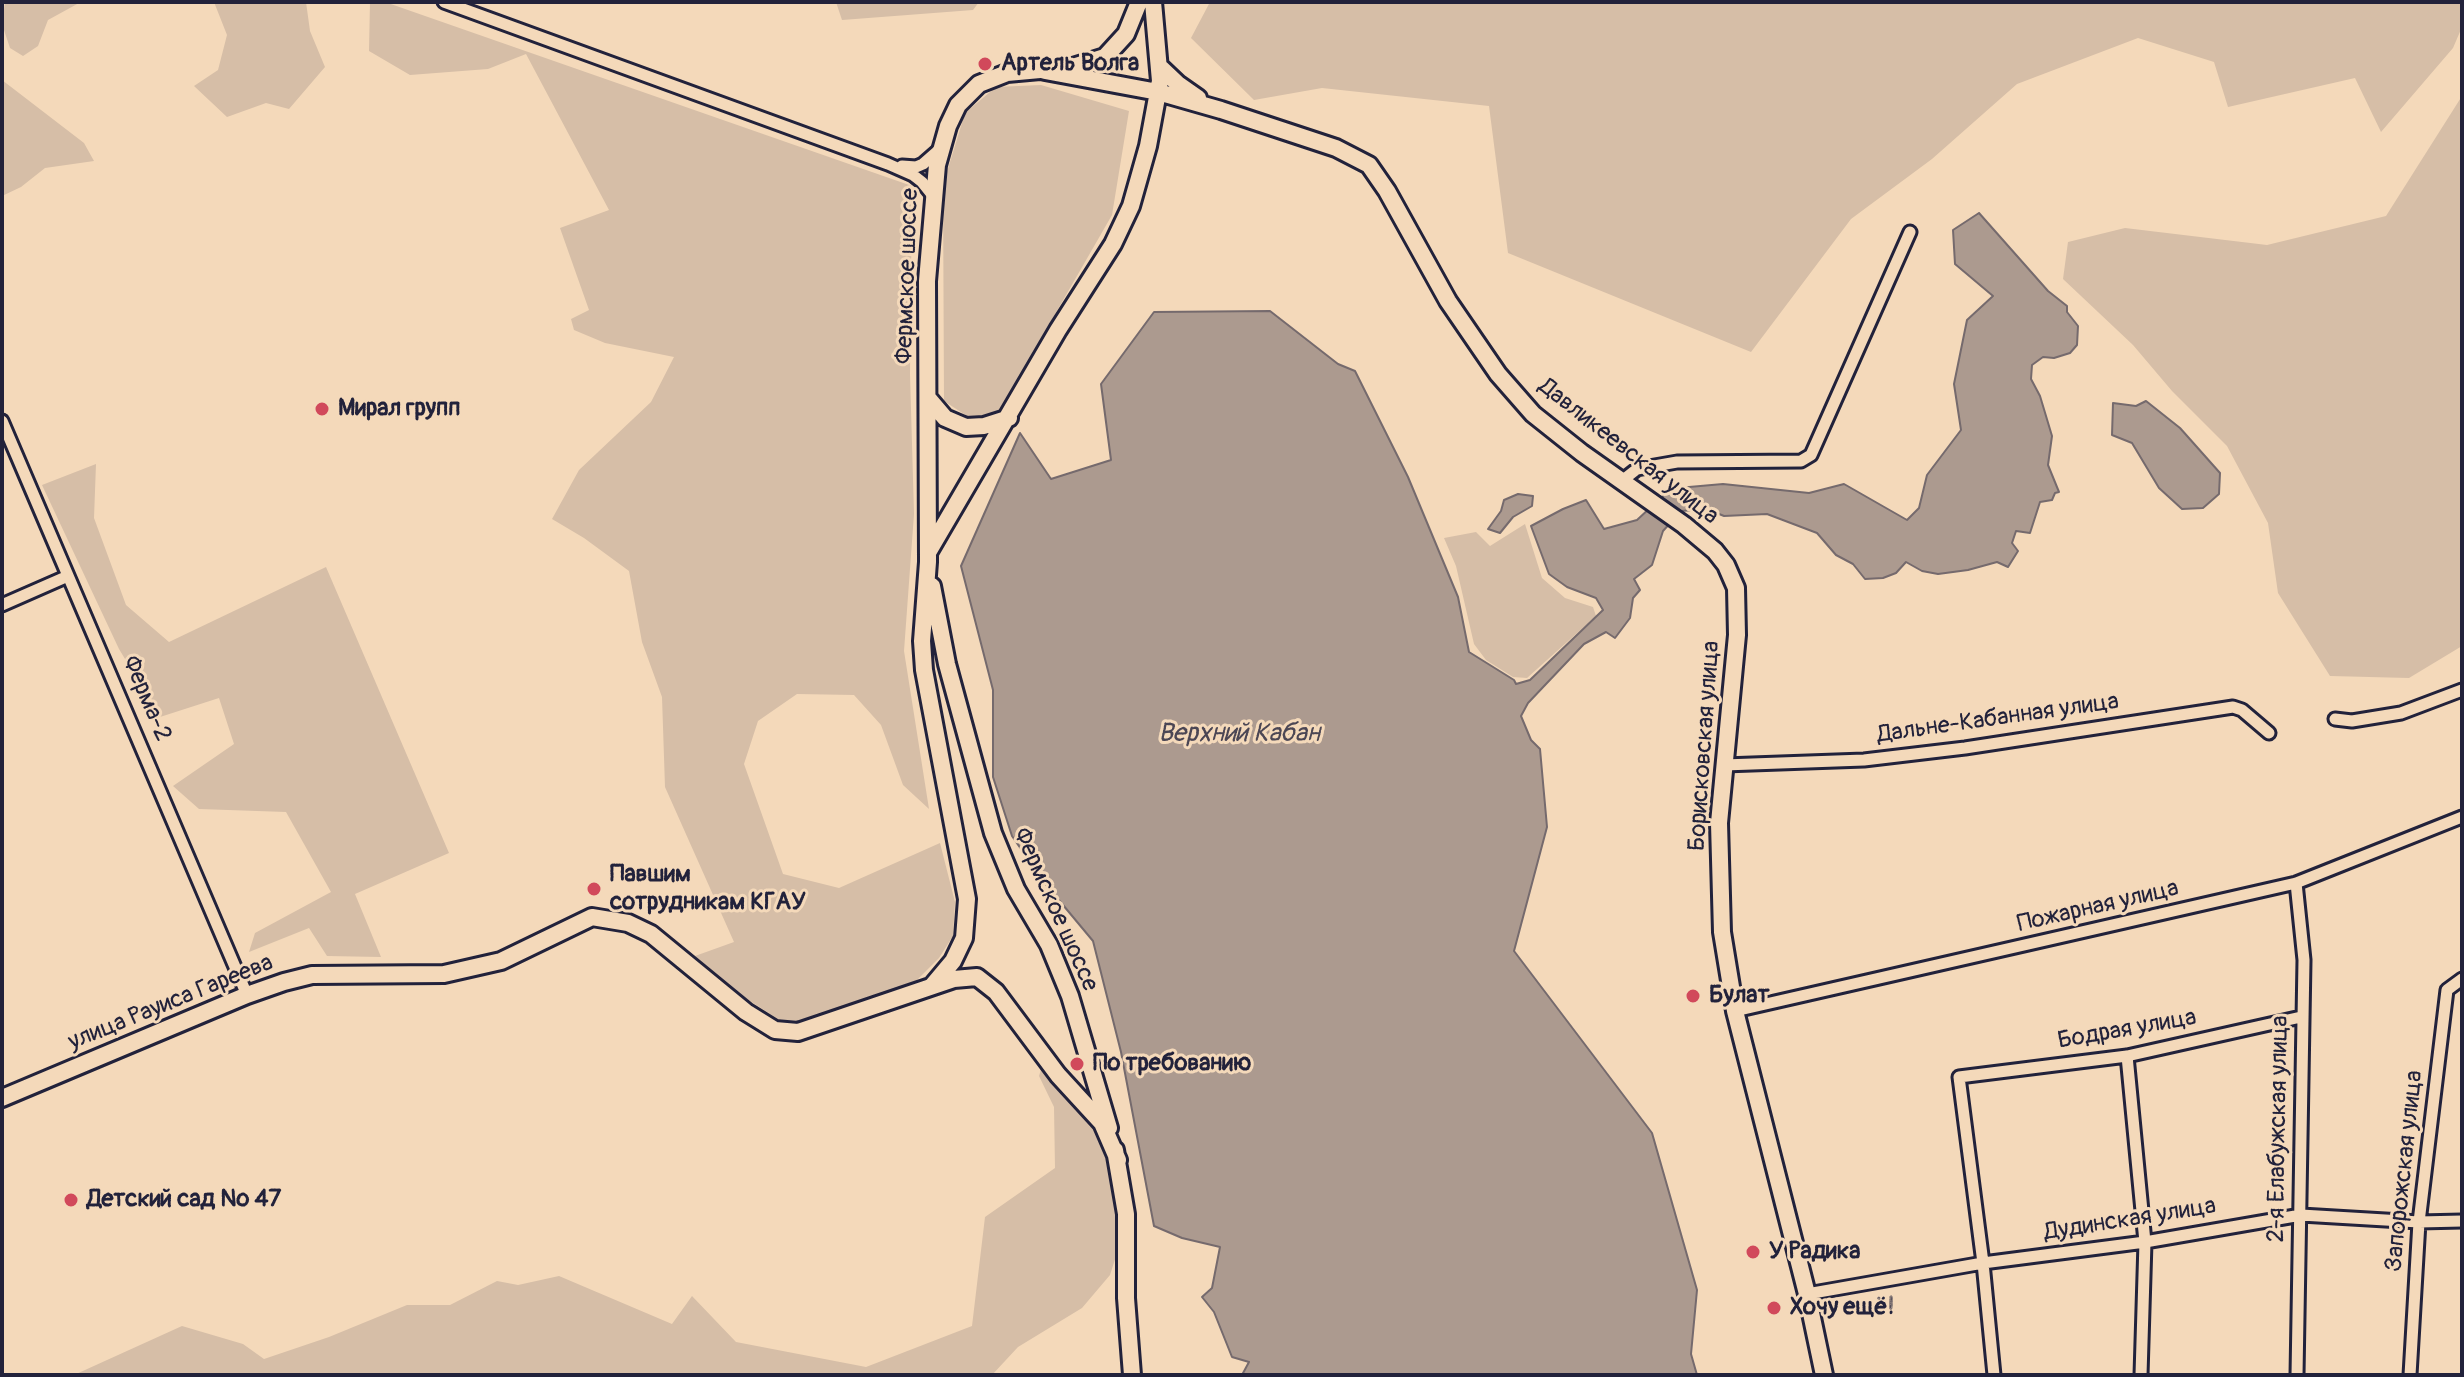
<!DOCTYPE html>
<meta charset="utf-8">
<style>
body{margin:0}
#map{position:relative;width:2464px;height:1377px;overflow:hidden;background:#f4d9ba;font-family:Pangolin,sans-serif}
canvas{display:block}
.frame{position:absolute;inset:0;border:4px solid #22223b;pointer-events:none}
</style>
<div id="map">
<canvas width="2464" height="1377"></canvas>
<div class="frame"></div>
</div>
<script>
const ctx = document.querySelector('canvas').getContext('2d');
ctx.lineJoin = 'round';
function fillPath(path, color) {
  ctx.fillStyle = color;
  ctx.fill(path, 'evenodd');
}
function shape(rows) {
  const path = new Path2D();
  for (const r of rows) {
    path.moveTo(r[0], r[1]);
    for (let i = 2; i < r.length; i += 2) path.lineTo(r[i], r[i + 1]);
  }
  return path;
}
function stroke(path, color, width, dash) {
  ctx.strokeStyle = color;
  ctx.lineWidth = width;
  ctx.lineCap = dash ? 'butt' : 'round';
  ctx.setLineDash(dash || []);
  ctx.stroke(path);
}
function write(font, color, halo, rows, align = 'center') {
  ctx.font = font + ' Pangolin,sans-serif';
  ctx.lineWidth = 6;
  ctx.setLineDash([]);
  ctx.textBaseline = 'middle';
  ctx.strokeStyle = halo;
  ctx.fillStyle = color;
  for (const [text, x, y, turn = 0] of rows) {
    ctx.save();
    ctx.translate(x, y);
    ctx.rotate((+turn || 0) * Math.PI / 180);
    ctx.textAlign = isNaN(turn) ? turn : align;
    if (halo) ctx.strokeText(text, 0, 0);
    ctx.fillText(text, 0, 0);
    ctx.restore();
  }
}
const green = shape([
 [5,2,102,2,79,3,48,20,38,46,23,56,10,48,2,24],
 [214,2,306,2,310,31,325,67,289,109,266,103,227,117,194,86,218,70,227,35],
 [370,2,385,2,912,186,910,374,914,514,904,651,929,809,903,785,881,725,854,695,797,694,758,721,744,764,783,874,839,888,940,843,955,902,953,936,939,958,914,983,863,1004,786,1024,728,987,695,956,734,942,665,787,662,697,642,642,629,571,584,538,552,519,579,470,651,402,674,357,605,343,574,330,571,319,589,310,560,228,609,210,526,54,488,69,410,75,369,51],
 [836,2,979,2,973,10,842,20],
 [1210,2,2462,2,2462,27,2453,48,2381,132,2355,78,2228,107,2214,62,2138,38,2017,84,1932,159,1851,219,1751,352,1508,253,1489,106,1322,88,1254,100,1191,38],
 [2,80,84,143,94,161,45,168,21,187,2,196],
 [1041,85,1129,111,1112,215,997,415,970,418,944,401,943,185,965,113,996,87],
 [2462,96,2462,646,2409,678,2330,676,2278,593,2268,523,2227,446,2172,391,2133,345,2063,279,2068,242,2125,228,2267,245,2386,216],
 [96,464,94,518,126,605,169,642,326,567,449,853,355,894,381,957,327,956,309,928,249,952,255,933,331,892,286,812,199,809,173,786,234,744,219,698,160,717,119,649,42,485],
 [1525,524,1542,578,1565,598,1593,607,1596,616,1527,678,1513,677,1486,660,1474,644,1456,566,1444,538,1476,532,1490,546],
 [1044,1060,1093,1124,1113,1162,1118,1215,1118,1250,1110,1275,1082,1308,1018,1347,992,1375,74,1375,182,1326,243,1344,264,1359,329,1337,407,1305,450,1305,497,1281,518,1285,559,1276,672,1324,692,1296,736,1342,866,1367,972,1326,985,1217,1055,1168,1054,1107,1039,1076]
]);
const water = shape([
 [1979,213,2048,291,2067,306,2067,312,2078,326,2077,345,2070,353,2054,358,2043,357,2032,365,2031,379,2040,396,2052,436,2048,465,2059,492,2055,493,2052,500,2040,502,2030,533,2016,531,2012,543,2018,551,2008,567,1997,562,1968,570,1938,574,1922,571,1906,562,1896,573,1883,578,1865,579,1853,564,1836,555,1817,533,1767,514,1724,516,1707,509,1681,511,1663,531,1652,565,1634,579,1640,590,1633,598,1630,618,1615,638,1606,632,1584,644,1528,703,1521,716,1531,740,1540,749,1547,827,1514,951,1652,1133,1697,1290,1691,1354,1697,1375,1242,1375,1249,1362,1232,1357,1214,1312,1202,1297,1212,1288,1220,1247,1182,1238,1154,1226,1121,1052,1093,941,1043,881,1012,836,993,777,993,690,961,566,1020,433,1051,479,1111,460,1101,384,1154,312,1270,311,1338,364,1355,371,1408,477,1458,597,1469,652,1514,680,1516,684,1530,680,1603,610,1596,598,1567,587,1549,574,1531,526,1563,509,1586,500,1604,529,1637,520,1666,493,1689,487,1723,484,1809,493,1844,484,1907,520,1919,508,1927,475,1961,430,1954,384,1967,320,1993,296,1955,264,1953,230,1979,213],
 [2146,401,2180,428,2220,473,2219,494,2203,508,2182,509,2159,488,2132,443,2112,435,2113,403,2136,406,2146,401],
 [1518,494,1533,496,1532,506,1513,517,1500,533,1488,529,1501,511,1504,500,1518,494]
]);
const street = shape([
 [444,2,888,164,913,175,922,182,934,197],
 [902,166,916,167,923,164,939,150],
 [2,421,247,995],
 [1623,480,1637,469,1677,462,1801,461,1811,455,1910,232],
 [2,605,68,576],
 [2335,719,2352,721,2401,713,2462,690],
 [1724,765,1864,760,1965,748,2233,707,2242,710,2269,733],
 [2296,883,2304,960,2297,1375],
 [1735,1011,2296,883,2462,817],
 [2127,1056,2145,1242,2141,1375],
 [1807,1294,1983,1263,2145,1242,2301,1215,2419,1222,2462,1221],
 [1994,1375,1983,1263,1959,1077,2127,1056,2301,1017],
 [2410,1375,2419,1222,2447,990,2462,979]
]);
const secondary = shape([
 [1159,66,1178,84,1198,98],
 [1045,71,1158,92,1221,110,1336,148,1369,165,1387,191,1448,301,1498,374,1533,414,1582,453,1684,525,1715,551,1726,565,1736,588,1737,635,1719,823,1722,932,1735,1011,1807,1294,1824,1375],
 [928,398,945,418,966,427,984,426,1009,418],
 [929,551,1058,330,1113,244,1131,206,1148,146,1160,81,1153,2],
 [932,586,947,664,993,833,1016,889,1049,945,1070,996,1109,1128],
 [932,986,953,961,964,938,967,899,924,670,922,641,928,562,927,281,937,165,948,126,958,105,979,84,1007,73,1073,67,1105,57,1126,34,1139,2],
 [2,1098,247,995,284,982,312,975,444,974,501,961,592,917,628,923,651,934,746,1012,775,1030,798,1032,954,979,977,977,996,992,1058,1075,1102,1123,1118,1160],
 [1115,1150,1126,1214,1126,1298,1132,1375]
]);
const markers = [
 [985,64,8,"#d1495b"],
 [322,409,8,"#d1495b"],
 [594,889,8,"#d1495b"],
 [1693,996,8,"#d1495b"],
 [1077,1064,8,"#d1495b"],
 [71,1200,8,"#d1495b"],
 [1753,1252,8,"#d1495b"],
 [1774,1308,8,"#d1495b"]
];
const poiNames = [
 ["Артель Волга",1001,64],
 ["Мирал групп",338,409],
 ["Павшим",610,875],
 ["сотрудникам КГАУ",610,903],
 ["Булат",1709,996],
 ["По требованию",1093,1064],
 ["Детский сад № 47",87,1200],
 ["У Радика",1769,1252],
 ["Хочу ещё!",1790,1308]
];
const streetNames = [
 ["Фермское шоссе",908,276,-88],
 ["Давликеевская улица",1628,452,38],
 ["Ферма-2",146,699,67],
 ["Дальне-Кабанная улица",1998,719,-8],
 ["Борисковская улица",1705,746,-86],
 ["Пожарная улица",2098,907,-13],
 ["Фермское шоссе",1055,910,66],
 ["улица Рауиса Гареева",171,1003,-22],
 ["Бодрая улица",2127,1030,-10],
 ["2-я Елабужская улица",2279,1129,-89],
 ["Запорожская улица",2405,1171,-84],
 ["Дудинская улица",2130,1220,-9]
];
const waterNames = [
 ["Верхний Кабан",1239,734]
];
fillPath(green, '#d6bea7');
fillPath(water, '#ac9a8f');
stroke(water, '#756a6d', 2);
stroke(street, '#22223b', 17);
stroke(secondary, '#22223b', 22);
stroke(street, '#f4d9ba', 11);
stroke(secondary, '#f4d9ba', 16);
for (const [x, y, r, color] of markers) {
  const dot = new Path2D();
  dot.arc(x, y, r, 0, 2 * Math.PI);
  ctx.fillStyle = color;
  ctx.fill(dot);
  stroke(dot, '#f4d9ba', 3);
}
write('bold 24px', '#22223b', '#f4d9ba', poiNames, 'left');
write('24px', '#22223b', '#f4d9ba', streetNames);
write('italic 26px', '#4b4654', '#f4d9ba', waterNames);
</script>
